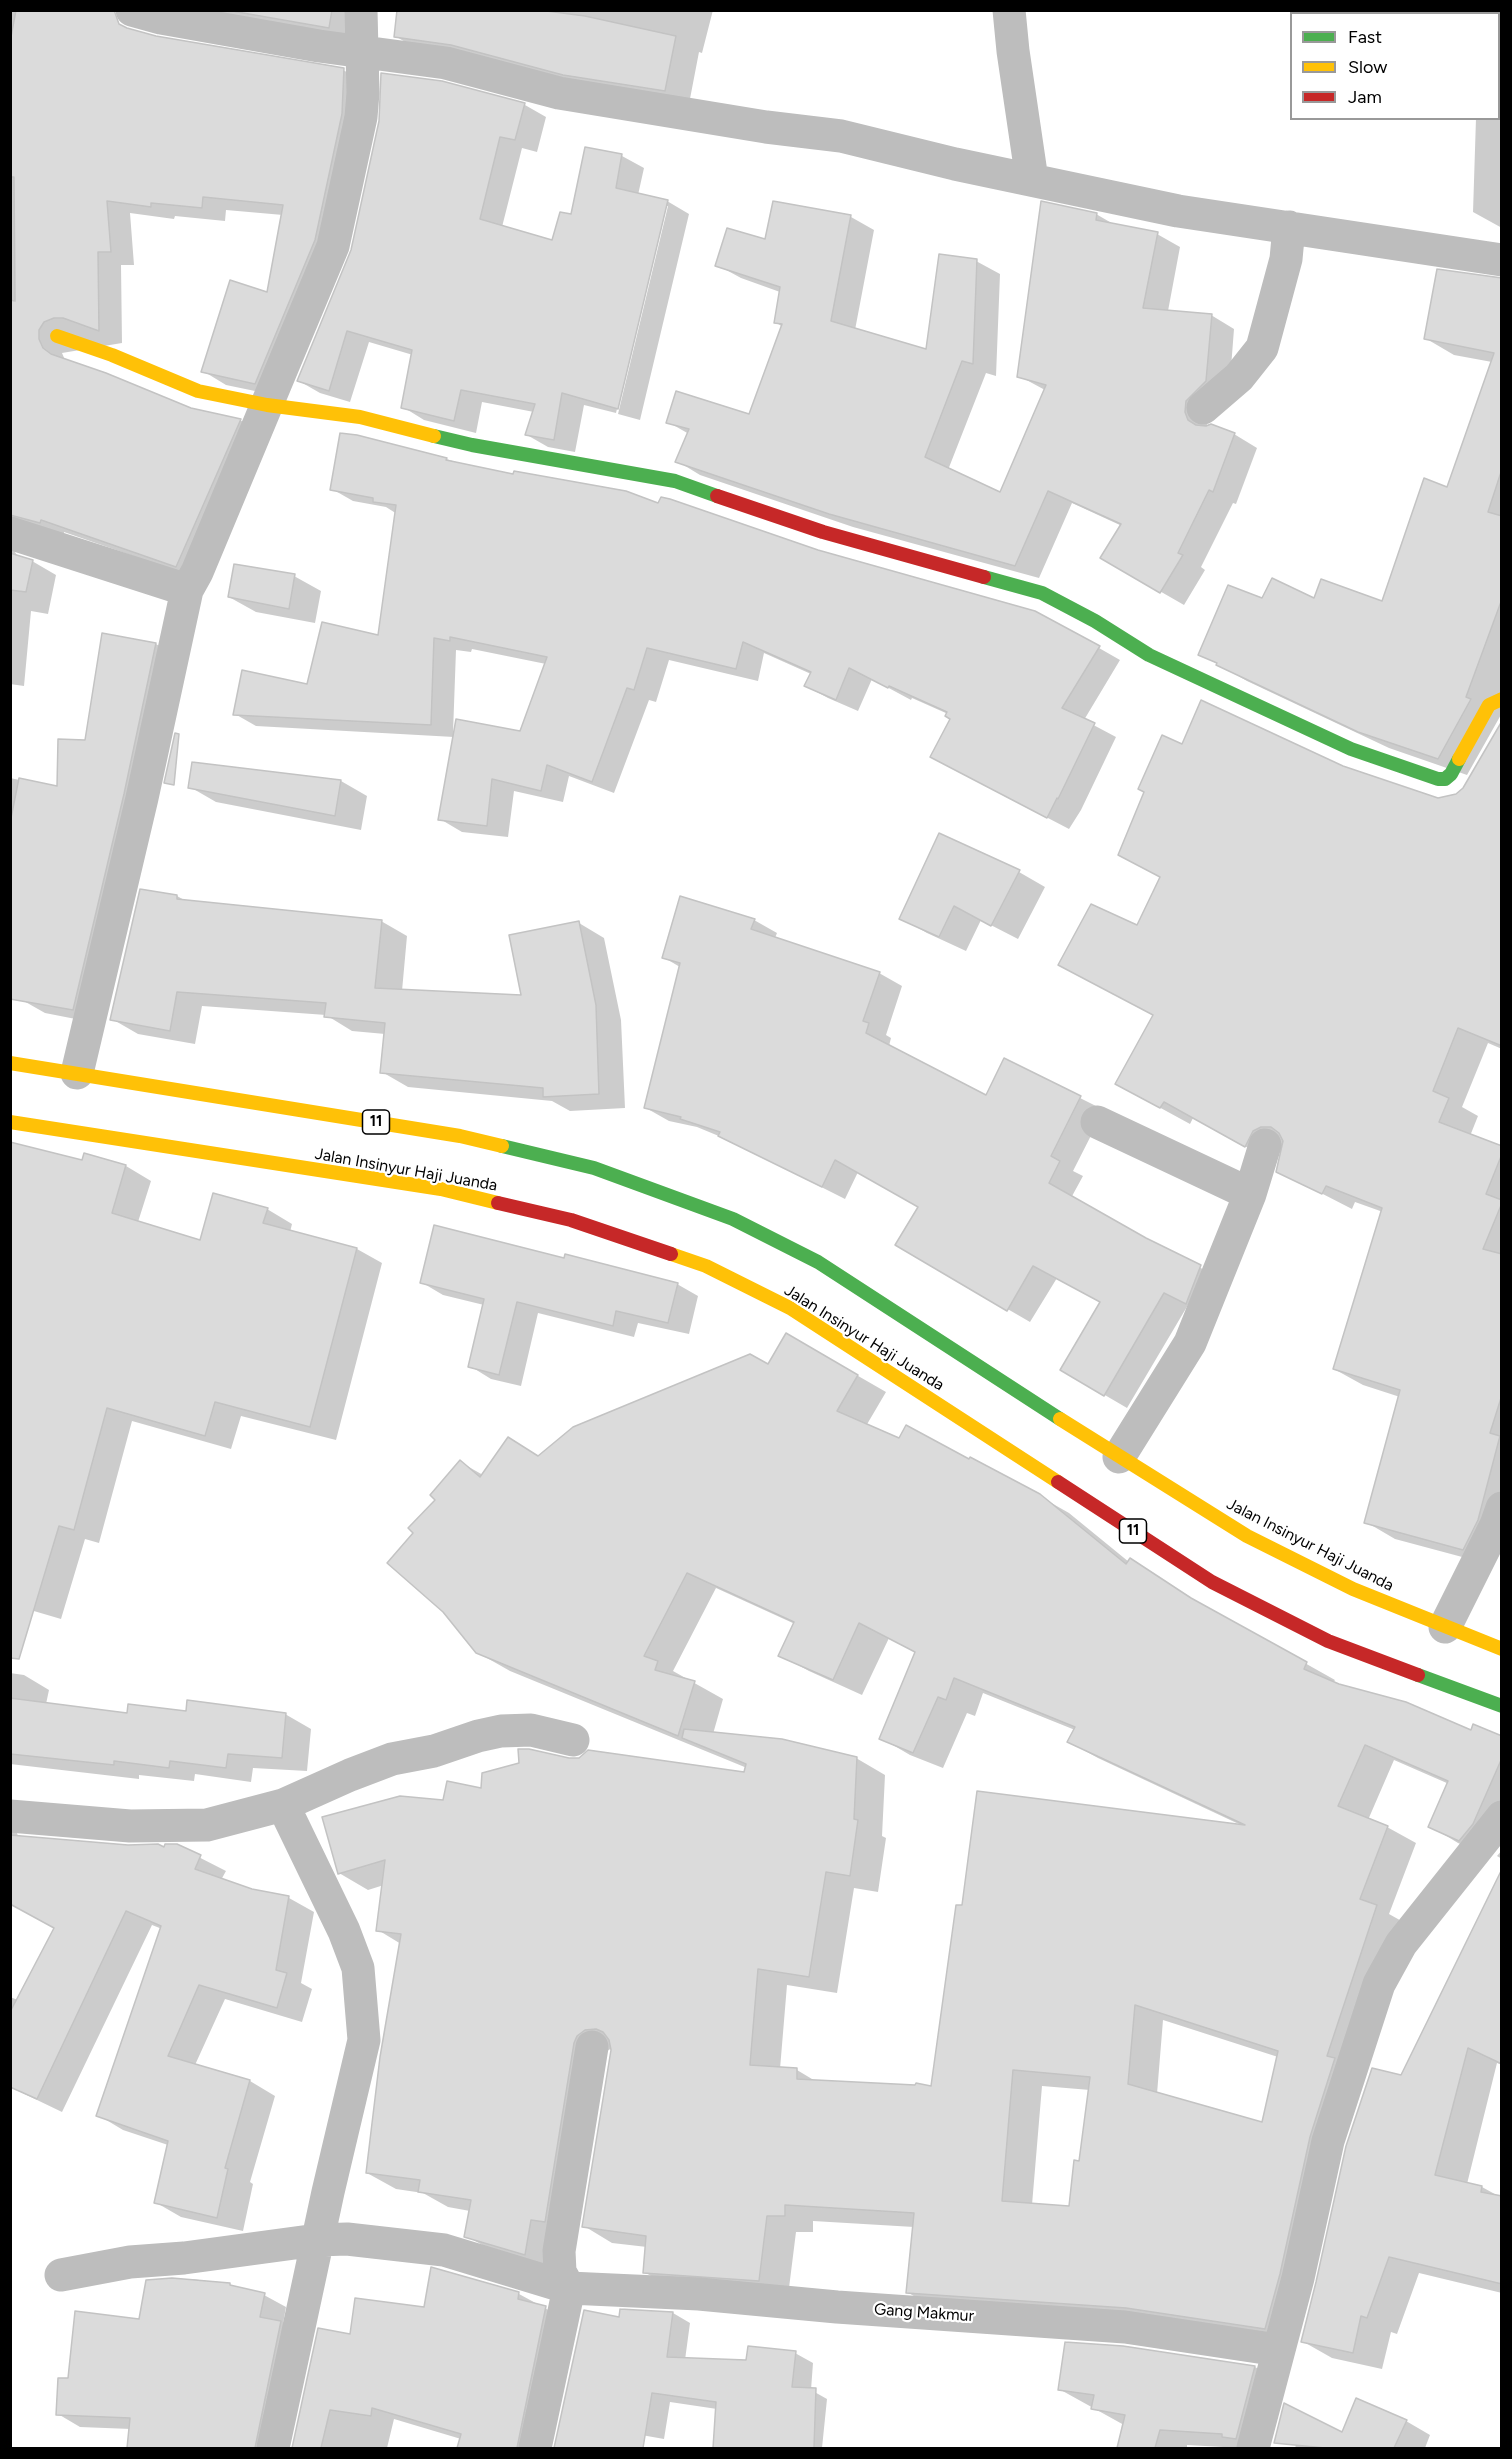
<!DOCTYPE html>
<style>
body{margin:0}
#map{position:relative;width:1512px;height:2459px;overflow:hidden;background:#fff;font-family:Figtree,sans-serif}
canvas{display:block}
.frame{position:absolute;inset:0;border:12px solid #000;pointer-events:none}
.legend{position:absolute;left:1290px;top:12px;width:210px;height:108px;box-sizing:border-box;background:#fff;border:2px solid #999;margin:0;padding:8px 10px;list-style:none;font-size:18px;color:#000}
.legend li{display:flex;align-items:center;gap:12px;height:30px}
.legend b{width:30px;border:2px solid #999}
</style>
<div id="map">
<canvas width="1512" height="2459"></canvas>
<div class="frame"></div>
<ul class="legend">
<li><b style="height:8px;background:#4caf50"></b>Fast</li>
<li><b style="height:8px;background:#ffc107"></b>Slow</li>
<li><b style="height:8px;background:#c62828"></b>Jam</li>
</ul>
</div>
<script>
const ctx = document.querySelector('canvas').getContext('2d');
ctx.lineJoin = 'round';
function fillPath(path, color) {
  ctx.fillStyle = color;
  ctx.fill(path, 'evenodd');
}
function shape(rows) {
  const path = new Path2D();
  for (const r of rows) {
    path.moveTo(r[0], r[1]);
    for (let i = 2; i < r.length; i += 2) path.lineTo(r[i], r[i + 1]);
  }
  return path;
}
function stroke(path, color, width, dash) {
  ctx.strokeStyle = color;
  ctx.lineWidth = width;
  ctx.lineCap = dash ? 'butt' : 'round';
  ctx.setLineDash(dash || []);
  ctx.stroke(path);
}
function write(font, color, halo, rows, align = 'center') {
  ctx.font = font + ' Figtree,sans-serif';
  ctx.lineWidth = 4.5;
  ctx.setLineDash([]);
  ctx.textBaseline = 'middle';
  ctx.strokeStyle = halo;
  ctx.fillStyle = color;
  for (const [text, x, y, turn = 0] of rows) {
    ctx.save();
    ctx.translate(x, y);
    ctx.rotate((+turn || 0) * Math.PI / 180);
    ctx.textAlign = isNaN(turn) ? turn : align;
    if (halo) ctx.strokeText(text, 0, 0);
    ctx.fillText(text, 0, 0);
    ctx.restore();
  }
}
const shadow = shape([
 [10,10,68,10,157,38,343,70,367,83,279,396,226,385,203,371,268,294,283,215,226,210,225,221,175,216,174,219,130,213,134,265,121,265,122,343,62,353,65,360,191,410,240,420,263,434,200,579,64,532,64,535,15,542,15,552,18,557,32,561,56,575,48,614,31,611,24,686,10,684],
 [188,10,357,10,352,41],
 [399,10,713,10,702,53,699,52,689,104,419,50,395,36],
 [1393,10,1502,10,1502,228,1473,212,1476,118,1498,118,1498,14,1392,14],
 [442,83,525,105,546,117,537,152,522,148,502,227,553,242,572,216,586,148,622,156,644,168,638,195,667,201,689,214,640,420,618,414,668,206,665,206,616,413,584,405,575,452,548,447,527,435,534,412,482,402,476,433,424,420,403,407,413,355,369,342,350,402,320,393,299,381],
 [774,202,851,217,874,230,855,330,927,351,976,261,1000,274,996,376,986,373,948,470,1001,494,1045,390,1019,376,1096,214,1115,225,1157,234,1180,247,1168,311,1211,315,1234,329,1229,394,1208,416,1207,425,1234,434,1257,448,1236,504,1233,503,1201,567,1205,570,1184,605,1102,558,1122,526,1072,503,1039,578,853,527,700,475,677,461,689,434,668,422,750,416,783,327,775,322,780,292,741,278,717,265,767,241],
 [1502,280,1502,713,1467,775,1389,748,1247,681,1200,654,1263,600,1314,600,1383,603,1448,489,1492,362,1454,355,1425,338],
 [446,459,1099,648,1120,660,1084,720,1116,737,1081,810,1069,829,954,769,952,719,948,714,912,698,911,700,872,679,858,711,828,698,806,686,811,674,764,653,758,681,669,660,656,702,649,700,614,793,569,776,563,802,514,791,508,837,462,832,440,819,454,737,256,726,235,714,308,686,379,637,397,514,386,507,353,501,332,489],
 [472,649,546,664,521,732,453,733,456,650,471,652],
 [294,576,321,591,315,623,256,612,229,597],
 [103,635,156,644,179,658,96,1023,45,1013,22,1000,10,997,10,778,58,788,86,742],
 [1502,724,1502,1049,1488,1043,1462,1107,1478,1116,1470,1136,1502,1148,1502,1546,1492,1565,1395,1539,1366,1522,1400,1397,1363,1385,1334,1369,1383,1212,1355,1202,1352,1209,1278,1171,1283,1145,1274,1162,1193,1118,1190,1124,1146,1100,1154,1016,1137,927,1162,878,1183,746,1343,767,1432,798,1445,799,1458,795,1468,784],
 [193,764,341,781,367,796,361,830,216,802,190,787],
 [1019,872,1045,887,1018,939,981,920,966,951,927,933,901,918],
 [177,896,186,901,381,921,407,936,402,991,522,997,579,923,604,938,621,1020,625,1108,570,1111,552,1101,408,1087,382,1072,385,1034,352,1031,326,1015,202,1006,195,1044,138,1034,112,1019],
 [754,920,777,933,775,938,879,973,902,986,886,1035,891,1038,889,1046,987,1097,1004,1060,1104,1110,1073,1171,1083,1176,1071,1198,1223,1280,1188,1305,1127,1408,1062,1370,1102,1302,1057,1278,1030,1322,897,1245,920,1207,858,1172,845,1199,726,1139,697,1127,669,1121,646,1108,680,967,663,957],
 [85,1155,126,1166,151,1181,138,1222,201,1242,267,1209,292,1224,290,1232,357,1249,382,1263,336,1440,241,1416,231,1449,132,1421,99,1543,85,1539,61,1619,10,1604],
 [565,1259,677,1284,698,1296,689,1334,638,1323,634,1337,538,1313,521,1386,491,1379,470,1366,484,1305,443,1295,421,1282],
 [787,1335,886,1392,866,1426,899,1440,969,1462,1039,1496,1069,1513,1129,1562,1131,1560,1214,1612,1335,1680,1333,1683,1471,1732,1502,1738,1502,1840,1488,1856,1458,1843,1430,1826,1449,1784,1394,1760,1368,1820,1387,1827,1416,1843,1389,1914,1405,1923,1338,2154,1294,2345,936,2309,907,2292,914,2227,813,2221,813,2232,796,2232,788,2296,673,2288,644,2272,647,2247,612,2243,584,2226,613,2047,606,2052,554,2270,495,2252,466,2236,470,2211,448,2207,423,2193,396,2189,367,2173,401,1944,378,1930,384,1885,368,1890,339,1873,444,1802,482,1790,521,1764,569,1760,745,1774,747,1768,510,1671,480,1654,415,1533,460,1462,483,1475,509,1438,540,1457,769,1366],
 [716,1588,795,1624,780,1655,809,1671,862,1695,889,1638,917,1653,881,1738,910,1755,943,1768,967,1713,975,1716,983,1693,1075,1730,1069,1742,1098,1758,1243,1826,933,2087,817,2082,797,2070,780,2069,787,1985,837,1993,854,1888,878,1892,886,1838,882,1836,885,1775,856,1758,713,1734,723,1699,673,1671],
 [1163,2020,1278,2057,1263,2124,1157,2094],
 [1042,2086,1090,2090,1081,2162,1070,2208,1032,2205],
 [10,1673,24,1675,49,1690,46,1704,128,1715,187,1712,285,1714,311,1729,307,1771,253,1768,251,1782,195,1774,194,1781,139,1775,139,1779,10,1764],
 [10,1803,18,1837,165,1848,177,1846,226,1871,221,1880,252,1891,289,1898,314,1912,301,1983,312,1989,302,2022,225,1999,195,2065,250,2081,275,2096,250,2182,253,2184,243,2231,181,2217,155,2202,168,2145,123,2130,98,2115,162,1929,152,1925,62,2112,10,2087,10,1997,18,2000,55,1928,10,1902],
 [1502,1850,1502,1859,1497,1856],
 [1502,1873,1502,2065,1497,2063,1467,2184,1482,2187,1502,2198,1502,2293,1419,2273,1397,2334,1391,2332,1382,2369,1332,2358,1302,2341,1402,2077],
 [192,2279,229,2284,237,2288,264,2295,286,2307,283,2324,302,2335,278,2448,131,2448,129,2447,131,2429,80,2427,58,2414,69,2380,192,2282],
 [519,2294,567,2320,540,2448,459,2448,461,2439,394,2419,387,2448,294,2448,319,2330,351,2336,425,2309],
 [673,2313,690,2323,685,2360,748,2362,795,2353,813,2363,811,2390,827,2399,822,2448,714,2448,717,2409,670,2402,664,2439,596,2427,620,2319],
 [1123,2347,1255,2367,1283,2383,1241,2448,1187,2445,1187,2448,1118,2448,1124,2425,1059,2389],
 [1406,2421,1430,2435,1425,2448,1295,2448,1296,2445,1277,2435,1342,2434]
]);
const building = shape([
 [16,10,114,10,119,24,127,28,156,36,344,68,342,114,315,240,255,384,201,372,230,280,267,292,283,205,203,197,202,208,151,203,151,207,107,201,111,252,98,252,99,331,63,318,54,318,44,322,39,330,39,339,43,348,51,354,106,373,191,408,241,419,176,567,41,520,40,523,10,515,10,300,15,301,14,177,10,177,10,42,16,10],
 [226,10,332,10,329,28,226,10],
 [397,10,539,10,585,16,676,36,665,91,563,75,451,45,394,37,397,10],
 [381,73,442,81,525,103,515,140,500,137,480,219,552,240,560,212,571,214,585,147,622,154,616,188,668,200,618,409,562,393,554,440,525,435,535,404,461,390,454,421,401,408,412,350,347,331,329,391,297,381,351,250,379,121,381,73],
 [773,201,851,215,831,321,926,349,939,254,977,259,973,364,962,361,925,457,1000,492,1046,385,1017,377,1041,201,1097,213,1096,220,1158,232,1143,308,1212,314,1206,381,1186,401,1185,412,1188,420,1196,425,1206,426,1211,424,1235,433,1213,492,1209,490,1178,553,1183,555,1160,593,1100,558,1121,524,1048,491,1015,566,829,514,675,462,689,429,666,423,676,391,749,414,782,324,774,323,780,287,715,266,727,228,765,239,773,201],
 [1437,269,1502,278,1502,469,1488,512,1502,516,1502,599,1466,697,1471,699,1438,759,1358,732,1216,665,1217,663,1198,655,1228,585,1262,598,1272,578,1314,598,1321,579,1382,601,1424,478,1447,487,1494,353,1424,339,1437,269],
 [340,433,357,435,447,458,446,460,513,474,514,471,626,491,658,503,661,497,670,499,818,550,1035,611,1100,646,1062,708,1095,723,1058,799,1057,798,1047,818,930,757,950,719,945,716,947,712,889,686,888,688,849,668,836,700,804,686,811,672,743,642,736,669,647,648,634,690,627,688,592,782,547,765,541,791,492,779,487,826,438,820,456,719,520,731,547,657,450,637,450,641,434,638,431,725,233,715,242,670,307,684,322,622,378,635,396,505,373,502,373,498,330,490,340,433],
 [10,553,33,560,26,592,10,590,10,553],
 [234,564,295,574,289,609,228,597,234,564],
 [102,633,156,643,124,794,73,1010,10,999,10,823,19,778,57,786,58,739,85,740,102,633],
 [1201,700,1343,766,1438,798,1456,794,1463,788,1502,721,1502,1046,1458,1028,1433,1091,1449,1098,1439,1122,1502,1146,1502,1154,1486,1194,1502,1200,1502,1203,1483,1249,1502,1254,1502,1395,1490,1433,1500,1436,1478,1520,1463,1550,1364,1523,1400,1390,1333,1369,1382,1208,1326,1186,1322,1194,1276,1172,1283,1141,1279,1133,1271,1127,1261,1127,1253,1131,1245,1147,1164,1102,1160,1108,1115,1084,1153,1015,1058,965,1091,904,1137,925,1160,877,1118,855,1144,792,1138,789,1162,735,1182,744,1201,700],
 [175,733,179,734,174,785,164,783,175,733],
 [192,762,341,780,335,816,188,788,192,762],
 [939,833,1020,870,991,926,954,906,939,937,899,919,939,833],
 [140,889,177,895,177,899,382,920,375,988,521,995,509,935,579,921,596,1005,599,1094,543,1097,543,1088,380,1073,385,1023,324,1017,326,1003,177,992,170,1031,110,1020,140,889],
 [680,896,755,919,751,929,880,972,863,1021,869,1023,866,1033,986,1095,1004,1058,1081,1096,1051,1156,1060,1161,1049,1183,1146,1238,1201,1265,1186,1304,1164,1293,1104,1396,1060,1370,1100,1302,1033,1266,1007,1311,895,1245,918,1207,835,1160,822,1187,718,1136,720,1132,680,1119,681,1117,644,1108,680,963,662,958,680,896],
 [10,1142,82,1160,84,1153,126,1165,112,1213,200,1240,213,1193,268,1208,263,1223,357,1248,310,1427,215,1402,205,1436,107,1408,74,1530,59,1526,19,1659,10,1658,10,1142],
 [434,1225,564,1258,565,1254,678,1283,668,1323,616,1311,613,1326,517,1302,499,1375,468,1367,484,1299,420,1283,434,1225],
 [786,1333,858,1375,837,1411,899,1438,906,1425,969,1459,970,1457,1040,1494,1126,1564,1130,1558,1191,1598,1307,1662,1304,1669,1339,1684,1406,1702,1471,1730,1473,1724,1502,1736,1502,1758,1473,1824,1459,1841,1428,1827,1448,1781,1365,1745,1338,1806,1388,1826,1360,1899,1377,1905,1327,2056,1335,2058,1310,2137,1280,2274,1265,2329,1126,2308,906,2293,914,2213,785,2205,785,2216,767,2216,759,2281,643,2273,646,2236,582,2227,611,2050,609,2040,603,2032,596,2029,585,2030,577,2036,574,2043,545,2222,531,2220,525,2255,464,2237,471,2200,418,2192,420,2180,366,2173,380,2057,401,1934,376,1931,385,1860,338,1874,322,1817,400,1796,443,1800,447,1781,481,1788,482,1773,519,1763,518,1749,529,1749,569,1758,579,1758,588,1750,744,1772,746,1764,682,1738,684,1729,782,1739,857,1757,854,1819,858,1820,850,1876,826,1872,809,1977,758,1969,750,2065,797,2068,797,2079,915,2085,916,2083,931,2086,956,1905,962,1905,977,1791,1245,1825,1067,1742,1075,1727,954,1678,946,1700,938,1697,913,1753,879,1739,915,1652,859,1623,833,1680,778,1656,794,1622,687,1573,644,1656,658,1661,655,1670,695,1681,678,1736,476,1653,443,1612,387,1563,413,1533,408,1528,435,1500,430,1495,460,1460,480,1477,508,1437,538,1456,573,1427,750,1354,768,1364,786,1333],
 [1135,2005,1278,2051,1262,2122,1128,2084,1135,2005],
 [1013,2070,1090,2077,1079,2161,1074,2160,1069,2206,1002,2201,1013,2070],
 [10,1698,127,1713,128,1704,186,1711,187,1700,286,1713,282,1758,228,1754,226,1768,170,1761,169,1768,114,1761,114,1765,10,1754,10,1698],
 [10,1835,128,1845,158,1844,164,1847,165,1844,177,1844,201,1855,195,1869,252,1889,289,1896,276,1970,287,1973,277,2008,199,1985,168,2056,250,2080,225,2168,228,2169,217,2218,154,2203,168,2141,96,2116,161,1926,126,1911,37,2099,10,2087,10,2012,54,1928,10,1904,10,1835],
 [1502,1869,1502,2064,1468,2048,1435,2175,1482,2186,1481,2192,1502,2196,1502,2284,1389,2257,1367,2318,1361,2316,1353,2353,1301,2342,1316,2282,1346,2146,1372,2068,1401,2075,1502,1869],
 [431,2267,519,2292,518,2299,546,2306,517,2448,457,2448,461,2434,372,2408,371,2416,330,2410,321,2448,292,2448,318,2328,350,2334,355,2298,424,2307,431,2267],
 [172,2278,230,2283,230,2285,265,2293,260,2317,281,2321,255,2448,127,2448,130,2418,56,2415,58,2378,68,2378,75,2311,139,2319,146,2280,172,2278],
 [620,2309,673,2312,667,2357,746,2360,748,2346,796,2351,792,2387,816,2388,814,2448,713,2448,716,2402,652,2393,643,2448,554,2448,584,2310,619,2317,620,2309],
 [1065,2342,1123,2346,1255,2366,1236,2439,1222,2437,1222,2434,1160,2430,1155,2448,1117,2448,1125,2415,1091,2409,1094,2395,1058,2390,1065,2342],
 [1356,2398,1407,2420,1394,2448,1325,2448,1274,2443,1284,2403,1342,2432,1356,2398]
]);
const street = shape([
 [132,10,161,18,319,46,446,63,559,93,766,127,841,136,955,164,1178,211,1502,260],
 [1009,10,1013,51,1032,180],
 [1203,408,1239,377,1262,348,1286,259,1289,227],
 [10,533,187,590],
 [77,1073,142,798,187,590,197,572,333,246,361,117,363,93,361,10],
 [1097,1122,1250,1194],
 [1119,1457,1190,1343,1250,1194,1265,1145],
 [1445,1627,1496,1525,1502,1508],
 [10,1816,130,1826,207,1825,283,1805,350,1775,392,1759,434,1751,478,1736,501,1731,531,1730,573,1740],
 [61,2275,130,2262,184,2258,317,2240,347,2239,444,2250,569,2288,699,2294,837,2307,1125,2327,1278,2350],
 [273,2448,328,2192,364,2040,358,1968,344,1931,283,1805],
 [535,2448,569,2288,560,2272,559,2251,592,2047],
 [1253,2448,1298,2278,1328,2141,1379,1984,1401,1944,1502,1817]
]);
const fast = shape([
 [434,436,472,445,675,481,717,496],
 [984,577,1042,593,1095,621,1149,655,1351,749,1438,779,1445,779,1451,774,1459,759],
 [502,1146,594,1168,733,1219,818,1262,1060,1419],
 [1418,1675,1502,1706]
]);
const slow = shape([
 [57,336,112,355,198,391,267,405,360,417,434,436],
 [1459,759,1489,705,1502,699],
 [10,1063,460,1136,502,1146],
 [10,1122,441,1189,498,1203],
 [671,1254,706,1266,790,1308,1058,1482],
 [1060,1419,1247,1536,1353,1589,1502,1649]
]);
const jam = shape([
 [717,496,823,532,984,577],
 [498,1203,571,1220,671,1254],
 [1058,1482,1212,1582,1328,1641,1418,1675]
]);
const shields = [
 [376,1122,27],
 [1133,1531,27]
];
const shieldNames = [
 ["11",376,1122],
 ["11",1133,1531]
];
const streetNames = [
 ["Jalan Insinyur Haji Juanda",406,1170,10],
 ["Jalan Insinyur Haji Juanda",864,1338,32],
 ["Jalan Insinyur Haji Juanda",1310,1545,27],
 ["Gang Makmur",924,2313,4]
];
fillPath(shadow, '#0003');
fillPath(building, '#dbdbdb');
stroke(building, '#c3c3c3', 1.5);
stroke(street, '#bdbdbd', 33);
stroke(fast, '#4caf50', 14);
stroke(slow, '#ffc107', 14);
stroke(jam, '#c62828', 14);
for (const [x, y, w] of shields) {
  const box = new Path2D();
  box.roundRect(x - w / 2, y - 12, w, 24, 4.5);
  ctx.fillStyle = '#fff';
  ctx.fill(box);
  stroke(box, '#000', 1.5);
}
write('bold 15px', '#000', null, shieldNames);
write('16px', '#000', '#fff', streetNames);
</script>
